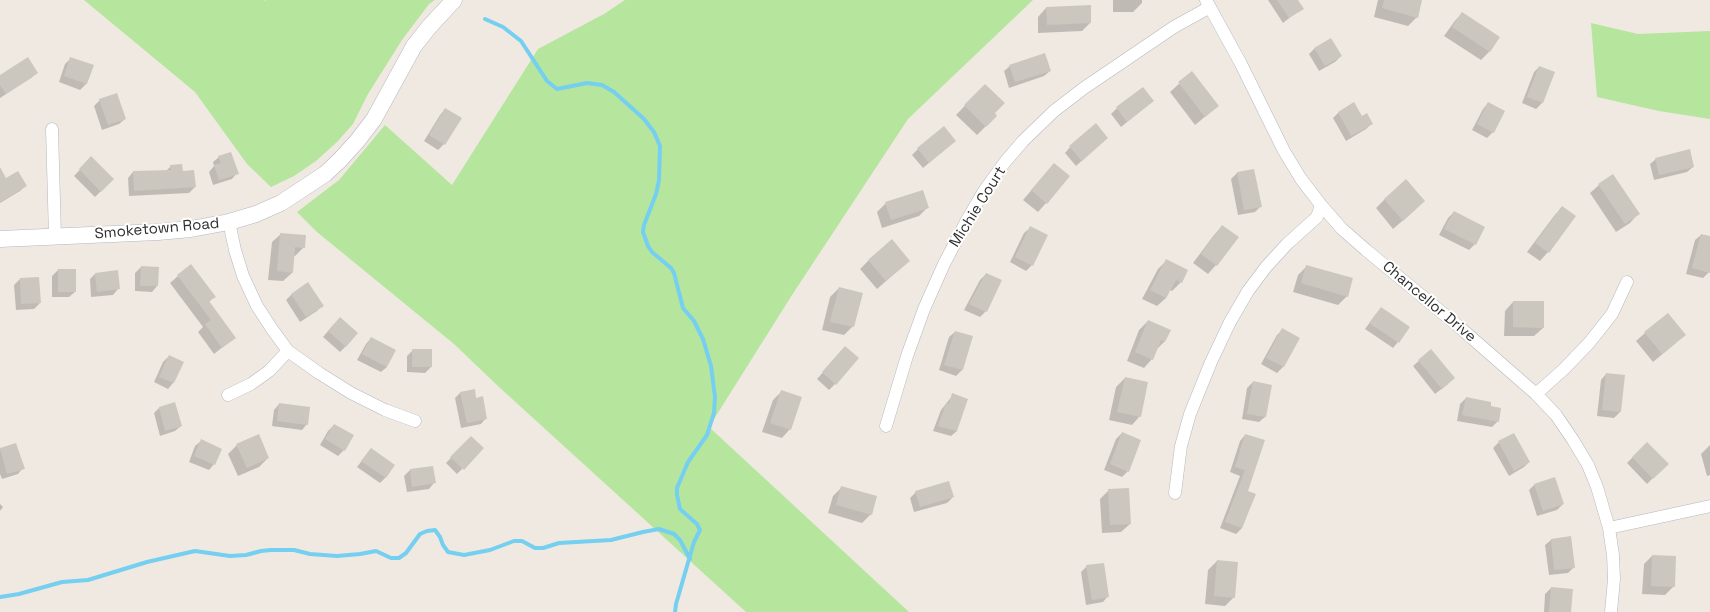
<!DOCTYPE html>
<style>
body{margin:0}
canvas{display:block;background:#efe9e1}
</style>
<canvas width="1710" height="612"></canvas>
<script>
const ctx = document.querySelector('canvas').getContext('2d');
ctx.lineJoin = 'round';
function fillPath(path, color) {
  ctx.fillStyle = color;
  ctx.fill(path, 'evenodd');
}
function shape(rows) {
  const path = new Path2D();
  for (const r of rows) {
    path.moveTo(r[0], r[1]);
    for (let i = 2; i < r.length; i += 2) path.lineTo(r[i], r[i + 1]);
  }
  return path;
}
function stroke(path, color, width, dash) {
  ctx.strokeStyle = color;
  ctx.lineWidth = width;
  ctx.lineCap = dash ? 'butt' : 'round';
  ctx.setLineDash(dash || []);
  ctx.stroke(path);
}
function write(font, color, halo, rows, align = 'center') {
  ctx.font = font + ' "Space Grotesk",sans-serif';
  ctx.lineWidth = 4;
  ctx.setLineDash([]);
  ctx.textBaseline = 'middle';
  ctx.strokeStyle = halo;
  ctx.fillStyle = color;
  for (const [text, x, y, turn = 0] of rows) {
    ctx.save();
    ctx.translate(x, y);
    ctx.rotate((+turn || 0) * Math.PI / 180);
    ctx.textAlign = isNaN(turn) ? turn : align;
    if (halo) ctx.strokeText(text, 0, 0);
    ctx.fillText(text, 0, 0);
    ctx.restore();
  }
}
const green = shape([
 [84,0,264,0,268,3,265,0,435,0,429,4,402,40,368,94,353,124,337,142,316,161,294,176,271,187,247,164,195,92],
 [625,0,1033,0,908,119,792,295,709,427,909,612,746,612,499,387,454,344,317,232,297,212,339,180,385,125,452,185,538,49,604,14],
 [1591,23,1638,34,1710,31,1710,119,1659,111,1597,97]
]);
const shadow = shape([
 [1113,0,1142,0,1142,3,1133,12,1113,12],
 [1268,0,1297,0,1302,8,1283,23],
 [1378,0,1421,0,1417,17,1408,26,1374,17],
 [1046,8,1090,23,1082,31,1038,33,1038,17],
 [1462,13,1499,37,1489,52,1481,60,1444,36,1454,22],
 [1315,48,1341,56,1335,62,1319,71,1309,54],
 [71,58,92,66,86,84,80,90,59,82,65,64],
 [1010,66,1050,71,1044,76,1009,88,1004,71],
 [1539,67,1554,72,1542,103,1536,109,1522,103,1534,72],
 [1192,72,1218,106,1195,125,1170,92],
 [37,73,31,78,0,98,0,76],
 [985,85,993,113,996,116,977,135,956,115],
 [100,100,125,119,119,124,102,130,94,106],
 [1153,101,1121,127,1111,114,1117,108],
 [1488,103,1493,132,1487,138,1472,130,1483,109],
 [1354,104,1362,117,1371,124,1366,129,1346,141,1333,118,1338,113],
 [445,109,444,144,438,150,424,141,440,115],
 [1101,143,1076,166,1065,153,1070,147],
 [949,146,923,168,912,155,918,149],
 [219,157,237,173,232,179,213,185,209,172,214,166,213,162],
 [91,158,113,179,95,197,74,176],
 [1656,159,1693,167,1687,172,1654,180,1650,164],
 [1054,164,1046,203,1038,212,1023,200],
 [171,166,182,172,195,187,189,193,129,196,128,178,133,172,166,171],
 [1253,170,1261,206,1255,212,1238,215,1231,179,1237,173],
 [0,176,26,185,20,191,0,203],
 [1599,185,1638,214,1630,223,1616,232,1590,193],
 [1385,199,1415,210,1393,229,1376,208],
 [886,203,928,207,919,216,882,228,877,212],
 [1562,207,1548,252,1540,261,1527,252,1554,216],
 [1454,212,1475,244,1469,250,1439,235,1448,218],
 [1222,226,1216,265,1208,274,1193,263,1214,235],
 [1030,228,1032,265,1026,271,1010,262,1024,233],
 [281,234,304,247,295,256,293,256,292,273,283,281,268,280,272,242],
 [1701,235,1710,237,1710,267,1709,272,1703,278,1686,274,1695,240],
 [869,260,909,261,877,289,860,269],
 [1167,260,1181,282,1172,291,1170,290,1166,298,1157,306,1142,299,1158,269],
 [1307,266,1347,296,1338,305,1293,292,1298,275],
 [141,267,158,268,157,286,152,292,135,291,135,273],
 [58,270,75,270,75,292,69,297,52,297,52,276],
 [95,274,118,289,113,295,91,297,90,279],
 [986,274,986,311,980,317,964,310,980,280],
 [178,276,215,296,209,302,234,338,214,354,198,332,203,327,170,283],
 [20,279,40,303,34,309,16,310,14,285],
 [839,288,853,326,844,335,822,330,830,297],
 [292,294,322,305,317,311,300,322,286,300],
 [1513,302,1543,328,1534,336,1504,336,1505,311],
 [1376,314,1398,342,1393,348,1365,329],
 [1148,321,1165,341,1157,349,1152,359,1144,368,1127,361,1139,330],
 [334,324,346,346,340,352,323,337],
 [1283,329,1299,338,1283,367,1277,373,1261,364,1277,335],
 [955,332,972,337,962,370,956,376,939,370,949,337],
 [1645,333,1676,343,1653,362,1636,341],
 [371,338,387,367,381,372,357,360,366,344],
 [413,350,431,367,425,373,407,372,407,356],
 [1431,350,1448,384,1435,394,1413,366],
 [840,353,835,384,829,390,817,379],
 [169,356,183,362,173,383,168,389,154,382,163,362],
 [1606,374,1624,376,1620,412,1614,418,1597,416,1601,380],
 [1125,378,1140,416,1132,425,1109,420,1116,387],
 [1253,382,1265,417,1259,422,1242,419,1247,388],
 [782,391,790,429,782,438,762,432,773,400],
 [461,392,476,399,486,418,481,424,461,428,455,398],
 [953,395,957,431,951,436,933,431,941,410],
 [1466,398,1490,407,1498,421,1492,427,1457,421,1460,404],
 [279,404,307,424,302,430,272,426,274,410],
 [159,408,181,426,175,431,160,436,154,413],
 [334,425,344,450,338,456,320,445,328,431],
 [1122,433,1128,471,1122,477,1104,470,1116,439],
 [1245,435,1247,492,1254,495,1242,528,1236,534,1220,528,1240,476,1230,472,1240,441],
 [471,437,483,448,457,474,446,463],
 [201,441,214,464,209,470,189,462,195,446],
 [1499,442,1529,462,1524,467,1509,476,1493,448],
 [1647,443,1667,464,1647,484,1627,463],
 [15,444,23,468,18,474,2,479,0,474,0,449],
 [237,445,268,458,259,467,238,476,228,454],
 [1710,445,1710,475,1707,476,1701,454],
 [371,449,386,477,380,483,357,467],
 [410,470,434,483,429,489,407,492,404,476],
 [1535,484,1563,504,1557,510,1537,516,1529,490],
 [842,487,871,514,862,523,828,513,833,496],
 [1109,490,1130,524,1121,532,1102,533,1100,499],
 [916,492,953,497,947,503,914,512,910,498],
 [0,504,3,507,0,511],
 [1570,537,1574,567,1568,573,1549,575,1545,545,1551,540],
 [1652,556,1674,586,1665,595,1642,594,1644,564],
 [1217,561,1234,597,1225,606,1205,604,1208,570],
 [1087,566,1108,596,1103,602,1086,605,1081,572],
 [1551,588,1570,612,1544,612,1545,594]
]);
const stream = shape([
 [485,19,503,27,521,41,547,81,557,89,587,83,602,85,614,92,644,119,654,132,660,146,659,180,656,194,644,225,643,232,648,246,652,252,671,268,674,273,683,308,694,321,703,339,711,366,715,397,714,413,707,435,688,462,677,488,677,495,680,509,697,524,700,530,694,542,676,604,675,612],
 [0,597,19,594,62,582,88,580,147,562,195,551,230,556,246,555,261,551,271,550,294,550,310,554,337,556,360,554,376,551,391,558,399,558,406,553,420,534,427,531,435,530,440,537,443,545,448,552,464,555,490,550,514,541,522,541,535,548,543,548,559,543,611,540,643,532,659,529,674,534,680,540,690,559]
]);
const building = shape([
 [1277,0,1298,0,1304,9,1289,18],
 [1384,0,1422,0,1418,18,1382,8],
 [1091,5,1091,23,1047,25,1046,7],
 [1462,12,1500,37,1490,52,1452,27],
 [1331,38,1342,56,1325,66,1314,48],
 [1045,53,1051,71,1015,82,1009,65],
 [28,57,38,73,6,94,0,85,0,75],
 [70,57,94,65,87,84,64,76],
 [1539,66,1555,72,1543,103,1527,97],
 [1192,71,1219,106,1205,117,1178,82],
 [985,84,1005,103,995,113,997,116,986,127,964,105],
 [1143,87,1154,101,1127,122,1116,107],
 [117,93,126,119,108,125,99,99],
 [1354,102,1362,116,1367,113,1373,124,1351,136,1338,112],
 [1488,102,1505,111,1494,133,1477,124],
 [445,108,462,118,445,145,429,135],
 [1096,123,1108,138,1082,161,1069,146],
 [944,126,956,141,929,163,917,148],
 [1690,149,1694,167,1659,175,1655,158],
 [231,152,239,174,219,180,214,165,221,163,218,156],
 [91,156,114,179,101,192,79,169],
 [1054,163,1070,176,1047,204,1031,190],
 [182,164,183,171,194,170,196,187,134,191,133,171,171,170,170,165],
 [0,167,6,178,18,171,27,186,0,202],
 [1254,169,1262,207,1244,210,1237,172],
 [1613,174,1640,214,1625,224,1598,184],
 [1406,179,1425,201,1403,221,1384,199],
 [923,190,929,208,891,220,885,202],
 [1562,206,1576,216,1549,253,1535,243],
 [1454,211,1485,227,1476,245,1444,229],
 [1222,225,1239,237,1217,266,1201,254],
 [1030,226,1048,235,1033,266,1015,257],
 [280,233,306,235,305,248,295,247,293,273,277,271],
 [1701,234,1710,236,1710,273,1692,268],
 [892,239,910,261,886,281,868,260],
 [1166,259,1188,270,1182,283,1176,280,1166,298,1150,290],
 [191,264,216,297,209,301,236,338,222,348,205,324,211,320,177,275],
 [1306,265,1353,278,1348,297,1301,283],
 [141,266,159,267,158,286,140,286],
 [58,269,76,269,76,292,58,292],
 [118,270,120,289,97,292,95,273],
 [986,273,1002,280,987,312,969,304],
 [39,277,41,303,21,304,20,278],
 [308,282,324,306,306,317,291,294],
 [839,287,863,293,854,327,830,322],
 [1513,301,1544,301,1544,328,1513,327],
 [1381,307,1410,327,1399,343,1369,323],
 [1668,313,1686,335,1662,354,1644,332],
 [340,317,358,333,346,347,328,331],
 [1148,320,1171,330,1165,342,1161,340,1153,360,1135,352],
 [1282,328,1300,338,1284,367,1266,358],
 [955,331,973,336,963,370,944,365],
 [371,337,396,350,387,367,362,354],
 [845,346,859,358,836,385,822,372],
 [412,349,432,349,432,367,412,367],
 [1431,349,1455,378,1442,389,1418,360],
 [169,355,184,362,174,383,159,377],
 [1606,373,1625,375,1621,412,1602,410],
 [1125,377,1148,382,1141,417,1117,412],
 [1253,381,1272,385,1266,417,1247,414],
 [475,389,476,398,483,396,487,419,467,423,460,392],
 [781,390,802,397,791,430,770,423],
 [952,393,968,399,957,431,938,426,946,403,949,404],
 [1466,397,1491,402,1491,406,1501,408,1499,422,1462,415],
 [175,402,182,426,165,431,159,407],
 [279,403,310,407,308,425,277,421],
 [334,424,354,435,345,451,325,439],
 [1122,432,1141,440,1129,472,1110,464],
 [1514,433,1530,462,1514,471,1498,441],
 [259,434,269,458,247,468,236,444],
 [1245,434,1265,440,1248,491,1256,494,1242,528,1225,522,1245,470,1235,467],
 [471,436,484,448,464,470,450,457],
 [201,439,222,449,215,465,194,456],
 [1647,442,1669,464,1653,479,1632,457],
 [16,443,25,469,7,474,0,448],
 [371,448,395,465,386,478,361,461],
 [433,466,436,483,412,487,410,469],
 [1555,477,1564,504,1543,511,1534,484],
 [949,481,954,497,920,507,915,491],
 [841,486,877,496,872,515,836,505],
 [1129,488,1131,524,1110,525,1108,489],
 [1571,536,1575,568,1554,570,1551,539],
 [1652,555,1676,556,1675,587,1651,586],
 [1217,560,1238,562,1235,598,1214,596],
 [1104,563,1109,597,1092,600,1086,565],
 [1551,587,1573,589,1571,612,1549,612]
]);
const minor = shape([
 [1206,0,1241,64,1284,151,1301,179,1321,205,1342,229,1366,250,1457,325,1536,394,1556,415,1573,440,1588,465,1597,487,1609,528,1613,555,1614,579,1611,612],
 [52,129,55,237],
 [229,222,235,250,243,276,257,306,272,329,288,351,319,373,351,393,385,410,415,421],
 [1536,394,1564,369,1589,343,1612,314,1627,282],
 [228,395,251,384,269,371,288,351],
 [886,426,907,356,924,309,944,264,967,220,984,191,1005,162,1023,141,1054,111,1084,88,1174,27,1210,7],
 [1175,493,1181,446,1190,414,1211,362,1230,322,1248,291,1266,267,1287,244,1317,217,1321,205],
 [1609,528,1710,506]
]);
const secondary = shape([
 [0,239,158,232,191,229,229,222,256,214,281,203,325,174,340,160,358,140,374,119,414,46,429,27,454,0]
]);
const streetNames = [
 ["Michie Court",978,207,-58],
 ["Smoketown Road",157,229,-5],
 ["Chancellor Drive",1429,302,40]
];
fillPath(green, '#b6e59e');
fillPath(shadow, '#0003');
stroke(stream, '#75cff0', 4);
fillPath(building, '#cbc7bf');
stroke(minor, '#b4b7c1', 13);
stroke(secondary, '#b4b7c1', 17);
stroke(minor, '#fff', 12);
stroke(secondary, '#fff', 16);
write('15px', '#2e2e2e', '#fff', streetNames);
</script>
